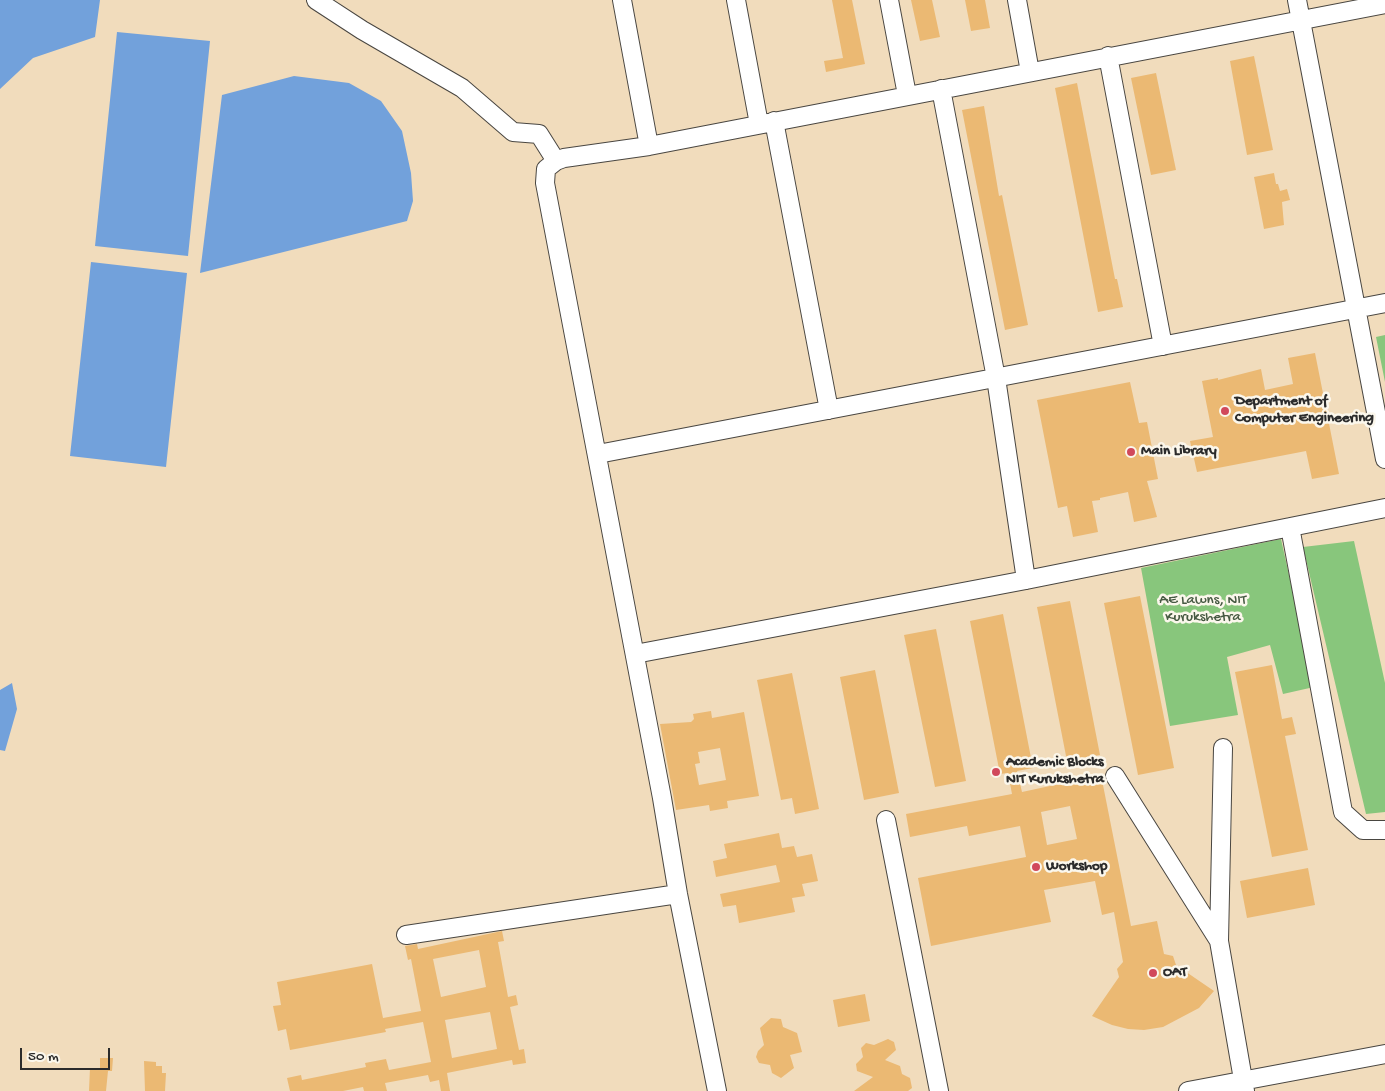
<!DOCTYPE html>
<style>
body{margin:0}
#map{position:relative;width:1385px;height:1091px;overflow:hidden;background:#f1dcbc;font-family:"Gochi Hand",sans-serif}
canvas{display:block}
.scale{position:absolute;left:20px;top:1048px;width:90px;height:22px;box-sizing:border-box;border:2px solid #2b2b2b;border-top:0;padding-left:6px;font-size:15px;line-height:18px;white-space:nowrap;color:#2b2b2b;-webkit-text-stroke:4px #fbf7ec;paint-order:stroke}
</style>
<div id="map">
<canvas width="1385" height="1091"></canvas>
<div class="scale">50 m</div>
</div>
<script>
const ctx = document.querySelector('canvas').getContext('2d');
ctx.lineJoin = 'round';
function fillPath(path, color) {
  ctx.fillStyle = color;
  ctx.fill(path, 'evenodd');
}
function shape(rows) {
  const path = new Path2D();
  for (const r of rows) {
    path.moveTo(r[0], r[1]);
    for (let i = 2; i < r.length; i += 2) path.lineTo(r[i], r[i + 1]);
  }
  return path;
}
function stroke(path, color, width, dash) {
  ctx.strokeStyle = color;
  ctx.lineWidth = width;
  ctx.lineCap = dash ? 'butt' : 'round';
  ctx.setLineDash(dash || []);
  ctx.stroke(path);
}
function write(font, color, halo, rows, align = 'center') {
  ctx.font = font + ' "Gochi Hand",sans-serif';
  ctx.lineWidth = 5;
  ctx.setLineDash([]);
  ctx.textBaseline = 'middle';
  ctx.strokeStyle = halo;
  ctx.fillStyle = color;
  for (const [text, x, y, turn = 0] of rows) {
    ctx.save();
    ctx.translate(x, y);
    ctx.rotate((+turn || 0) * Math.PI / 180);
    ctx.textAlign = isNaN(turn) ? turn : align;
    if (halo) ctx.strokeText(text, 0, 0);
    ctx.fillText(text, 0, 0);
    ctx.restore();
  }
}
const green = shape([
 [1385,335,1385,382,1376,337],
 [1281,539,1314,687,1283,694,1270,645,1227,657,1238,715,1170,726,1141,568],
 [1354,541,1385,683,1385,812,1366,814,1303,547]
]);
const water = shape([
 [0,0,100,0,95,37,33,58,0,89],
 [117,32,210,41,188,256,95,246],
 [294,76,349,83,381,101,402,131,411,173,413,201,407,221,200,273,222,95],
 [91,262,187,273,166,467,70,456],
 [12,683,17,709,5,751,0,750,0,690]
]);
const building = shape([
 [832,0,852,0,865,64,826,72,824,61,843,58],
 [911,0,932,0,940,37,920,41],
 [965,0,985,0,990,28,971,31],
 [1254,56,1273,150,1247,155,1230,61],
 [1156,73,1176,170,1151,175,1131,78],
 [1077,83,1115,279,1117,279,1123,307,1098,312,1055,88],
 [984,106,999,196,1002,195,1028,325,1005,330,962,110],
 [1274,173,1276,184,1278,184,1280,191,1287,189,1290,200,1282,202,1284,225,1264,229,1254,177],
 [1315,353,1339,474,1312,479,1306,451,1197,472,1190,441,1213,437,1202,381,1218,378,1218,380,1261,369,1265,390,1293,384,1288,358],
 [1130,382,1139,423,1147,422,1158,479,1147,481,1157,517,1134,522,1128,492,1100,498,1100,500,1092,501,1098,532,1073,537,1067,506,1058,508,1037,400],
 [1140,596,1174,768,1138,775,1104,603],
 [1070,601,1100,755,1067,761,1037,607],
 [1003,614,1033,768,1017,771,1022,792,1101,775,1131,926,1157,921,1164,954,1173,956,1176,965,1214,991,1199,1008,1163,1027,1144,1030,1128,1029,1112,1025,1092,1016,1119,977,1117,969,1123,962,1114,912,1102,915,1095,881,1044,890,1051,922,931,946,918,878,1026,857,1020,826,969,836,967,826,910,837,906,814,1012,794,1008,773,1000,774,970,621],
 [1070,806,1077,839,1047,845,1041,812],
 [936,629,966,781,935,787,904,635],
 [1272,665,1282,719,1292,717,1296,734,1285,736,1308,850,1272,857,1235,672],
 [875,670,899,793,864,800,840,677],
 [792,673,819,809,795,814,792,798,781,800,757,680],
 [711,711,712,718,744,712,759,796,727,801,728,808,710,811,709,805,676,810,660,724,691,722,694,719,693,714],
 [720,748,726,780,699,785,695,764,700,763,698,752],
 [779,833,782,848,794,846,797,857,812,854,818,881,802,884,805,896,792,898,795,912,739,923,736,905,723,907,720,894,780,882,776,865,716,877,713,861,727,858,724,844],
 [1308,868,1315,905,1247,918,1240,881],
 [502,931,504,941,498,942,508,997,516,995,518,1005,510,1007,519,1050,524,1049,526,1063,513,1065,512,1060,447,1073,450,1091,441,1091,439,1080,430,1082,428,1075,385,1083,387,1091,364,1091,363,1087,343,1091,290,1091,287,1078,301,1075,302,1080,366,1067,365,1063,386,1059,389,1070,431,1062,423,1022,385,1029,386,1032,290,1050,286,1029,278,1031,273,1006,281,1005,277,982,372,964,383,1018,421,1011,411,959,408,960,405,946,417,944,418,949],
 [479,950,486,987,441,997,433,959],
 [490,1012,497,1049,452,1058,445,1020],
 [865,994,870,1021,838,1027,833,1000],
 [771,1018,781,1019,783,1027,797,1033,802,1052,790,1055,794,1068,781,1078,772,1073,770,1065,759,1063,756,1057,758,1051,764,1045,760,1028],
 [888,1039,894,1042,896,1050,885,1060,900,1066,902,1074,910,1078,912,1088,908,1091,854,1091,873,1077,857,1071,856,1064,863,1057,861,1048,866,1043,874,1045],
 [100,1058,113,1058,112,1071,108,1071,106,1091,89,1091,90,1068,100,1069],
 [144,1061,156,1062,156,1066,162,1066,162,1073,166,1073,165,1091,145,1091]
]);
const minor = shape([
 [316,0,362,30,462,88,513,132,539,134,556,161],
 [622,0,649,146],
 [736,0,759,124],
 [889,0,907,95],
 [1017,0,1030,72],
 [1297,0,1385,459],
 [1108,56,1163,346],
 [941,89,996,378,1026,580],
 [774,121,829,410],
 [598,454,1385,303],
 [1290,527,1343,812,1363,830,1385,830],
 [635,654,1026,580,1385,508],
 [1223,748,1219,941,1245,1091],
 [1115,776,1219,941],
 [886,820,939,1091],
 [406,935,678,894],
 [717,1091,678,894,662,798,545,183,546,169,556,161,564,158,649,146,1385,4],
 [1188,1091,1385,1054]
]);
const markers = [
 [1225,411,5,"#d1495b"],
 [1131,452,5,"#d1495b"],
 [996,772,5,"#d1495b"],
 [1036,867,5,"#d1495b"],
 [1153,973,5,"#d1495b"]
];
const poiNames = [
 ["Department of",1235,402],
 ["Computer Engineering",1235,419],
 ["Main Library",1141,452],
 ["Academic Blocks",1006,763],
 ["NIT Kurukshetra",1006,780],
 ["Workshop",1046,867],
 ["OAT",1163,973]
];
const parkNames = [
 ["AE Lawns, NIT",1203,601],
 ["Kurukshetra",1203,618]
];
fillPath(green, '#88c67c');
fillPath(water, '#72a1db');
fillPath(building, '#ebb973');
stroke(minor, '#494641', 20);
stroke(minor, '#fff', 18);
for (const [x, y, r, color] of markers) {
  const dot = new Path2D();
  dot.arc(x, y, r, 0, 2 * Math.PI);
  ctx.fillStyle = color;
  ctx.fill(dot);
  stroke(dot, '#fbf7ec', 2);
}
write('bold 15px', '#2b2b2b', '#fbf7ec', poiNames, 'left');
write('15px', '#475a43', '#fbf7ec', parkNames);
</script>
